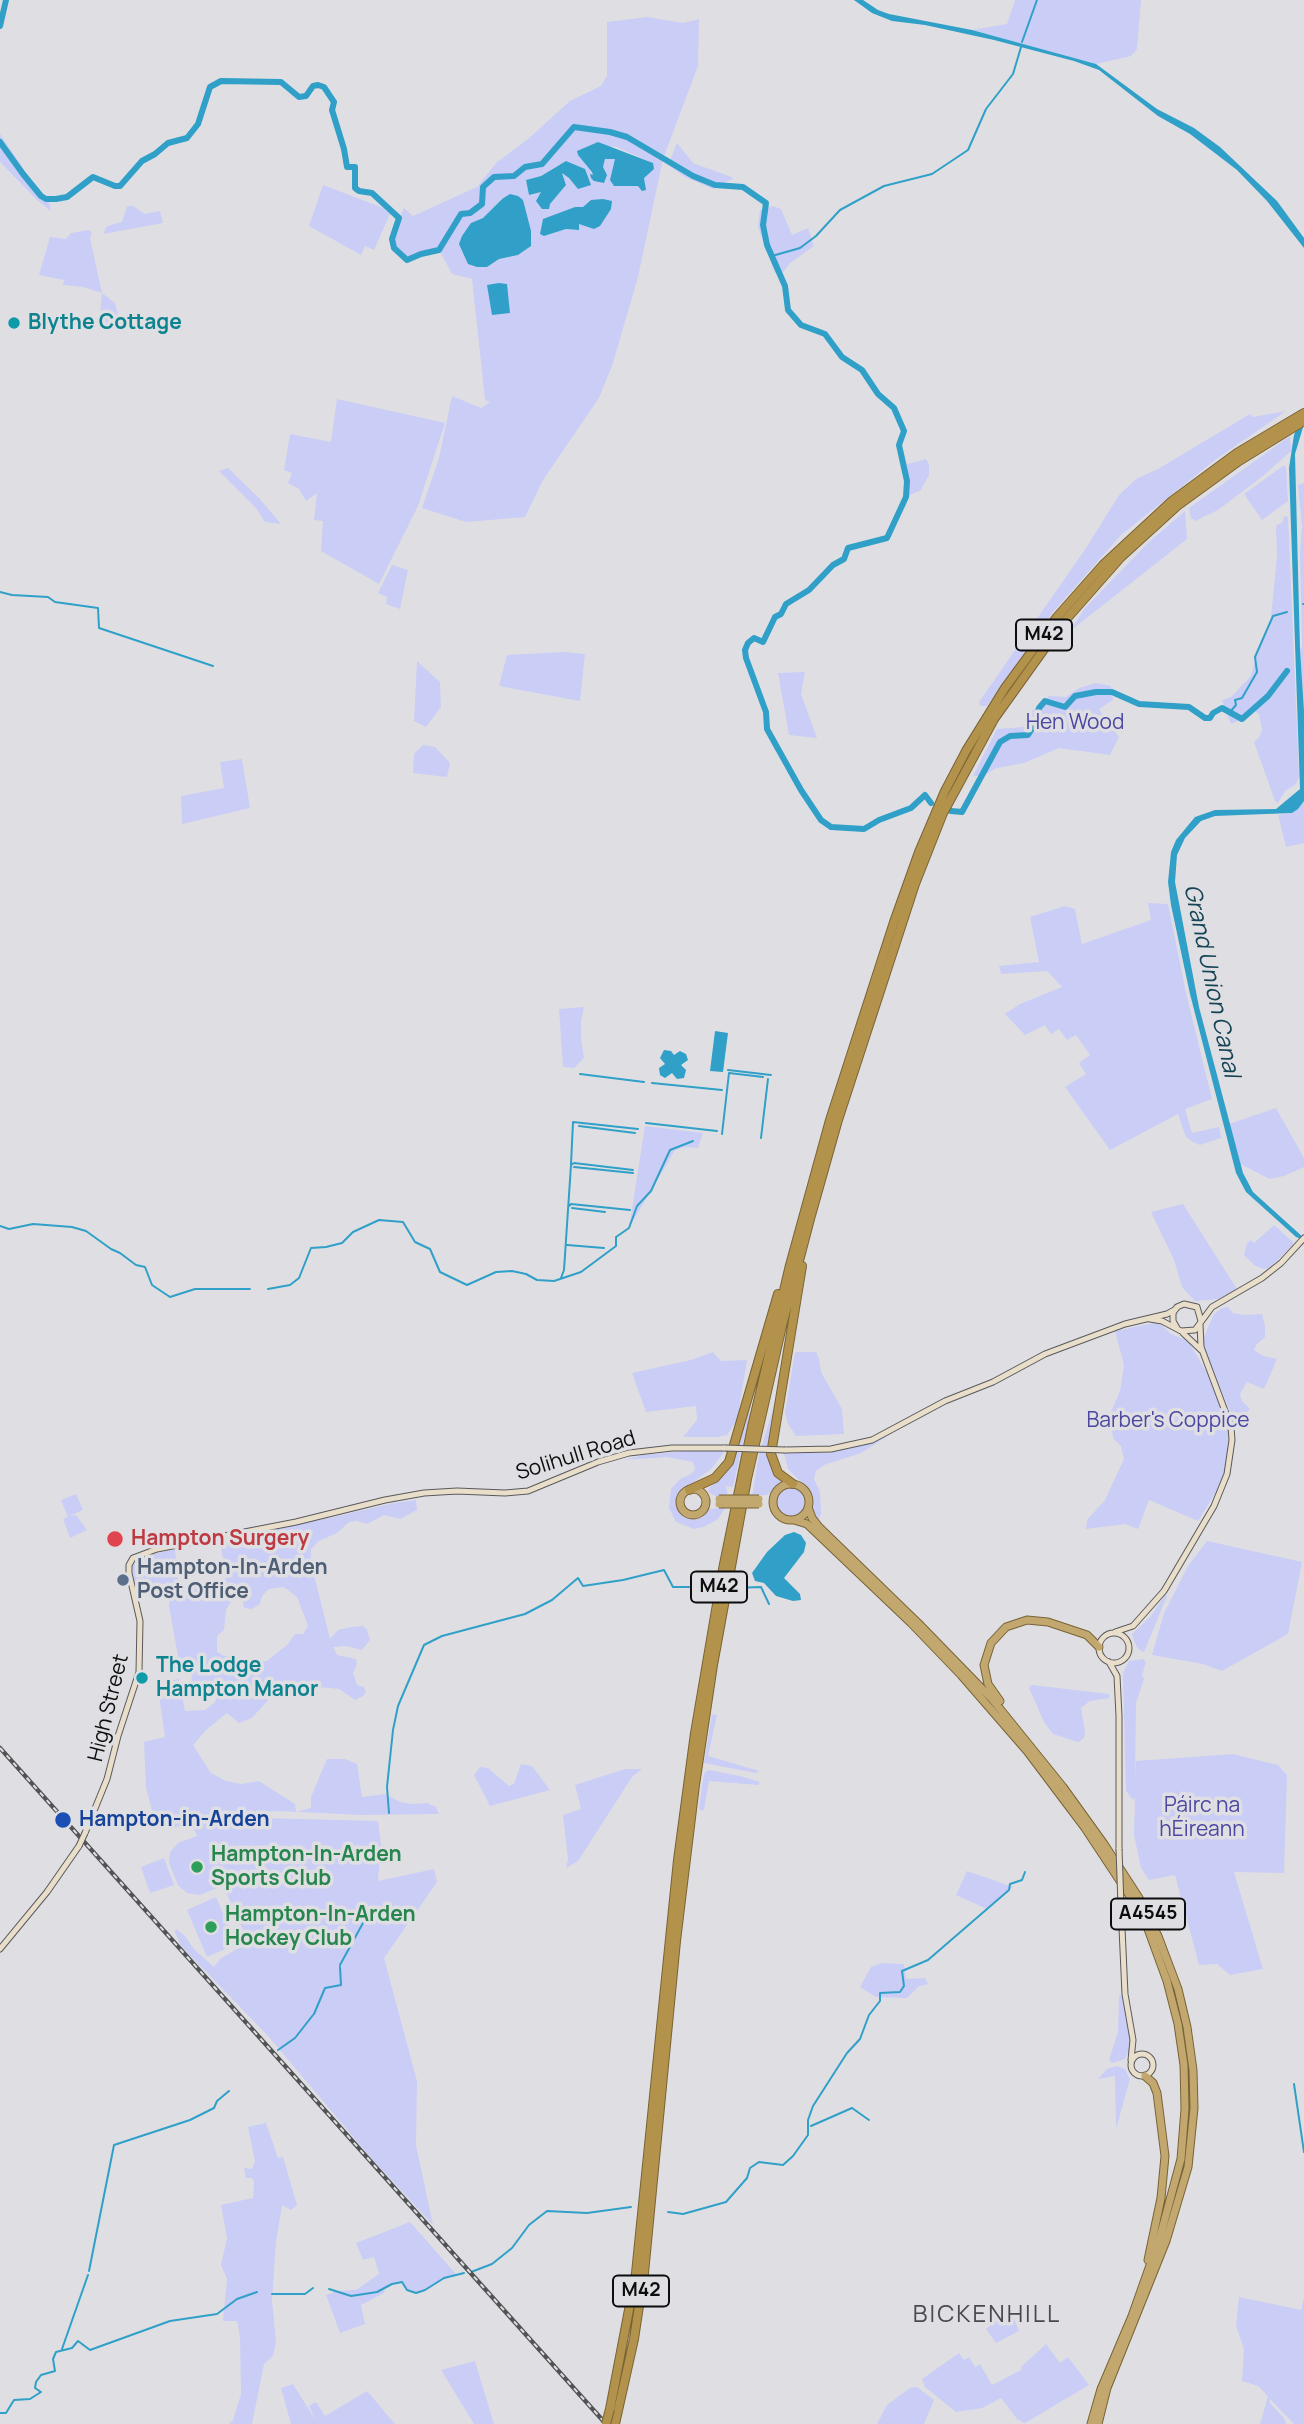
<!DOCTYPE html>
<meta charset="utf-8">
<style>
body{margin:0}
canvas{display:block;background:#dfdfe3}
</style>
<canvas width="1304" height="2424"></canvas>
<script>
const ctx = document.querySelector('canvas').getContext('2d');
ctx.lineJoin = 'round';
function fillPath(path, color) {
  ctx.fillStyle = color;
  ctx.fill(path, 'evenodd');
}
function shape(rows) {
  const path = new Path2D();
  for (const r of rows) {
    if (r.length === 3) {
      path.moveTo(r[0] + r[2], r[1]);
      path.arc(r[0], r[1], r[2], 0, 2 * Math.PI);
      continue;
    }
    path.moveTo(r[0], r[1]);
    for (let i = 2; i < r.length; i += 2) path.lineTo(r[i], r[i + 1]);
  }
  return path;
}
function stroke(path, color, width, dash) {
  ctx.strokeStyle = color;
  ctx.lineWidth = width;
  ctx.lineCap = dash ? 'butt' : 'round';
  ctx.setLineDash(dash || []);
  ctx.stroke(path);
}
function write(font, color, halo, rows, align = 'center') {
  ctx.font = font + ' Manrope,sans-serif';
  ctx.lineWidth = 7;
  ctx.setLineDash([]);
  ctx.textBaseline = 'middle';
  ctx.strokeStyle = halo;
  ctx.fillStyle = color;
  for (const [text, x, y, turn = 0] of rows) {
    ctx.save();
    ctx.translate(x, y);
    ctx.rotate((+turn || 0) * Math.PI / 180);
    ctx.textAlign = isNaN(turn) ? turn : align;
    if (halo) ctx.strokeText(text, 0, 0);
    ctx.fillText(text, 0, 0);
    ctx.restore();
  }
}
const green = shape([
 [1015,0,1141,0,1137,49,1131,56,1096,64,972,30,1007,24],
 [647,17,683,23,699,19,698,66,663,159,638,277,612,366,599,398,543,480,525,517,466,522,422,508,439,458,452,396,481,408,490,402,485,400,472,279,452,274,439,250,421,254,407,260,394,248,392,239,399,218,404,208,413,216,477,187,496,163,528,139,570,101,601,86,607,76,607,22],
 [614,146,653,163,638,186,623,185,616,159,608,157,605,159,603,167,591,178,594,176,592,172,582,158],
 [560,164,578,189,564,173,562,173,566,185,550,204,549,208,541,191,529,195,526,180,541,176],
 [502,198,523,200,531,246,518,255,499,259,487,267,471,223,483,218],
 [575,207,583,207,584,224,579,224,578,230,566,229,545,236,563,212],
 [0,134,43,198,48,198,51,211,37,200,0,162],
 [677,143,693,163,734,178,713,189,685,177,668,165],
 [323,185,381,207,390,214,374,250,365,246,361,255,309,226],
 [127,206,133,206,145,214,160,211,163,223,103,234,107,226,122,222],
 [773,206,781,209,792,235,808,228,814,246,790,263,783,272,775,273,758,227,760,210],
 [89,230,92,233,90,238,102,293,115,303,120,322,118,325,105,325,103,323,100,314,102,293,83,287,63,285,64,280,39,275,50,237,66,239,71,233],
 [337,399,445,423,418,506,379,584,321,551,323,521,314,520,317,493,306,501,299,489,288,483,292,473,284,470,290,434,331,442],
 [1286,411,1215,460,1121,535,1053,612,987,706,981,706,979,702,1086,548,1119,495,1136,479,1158,469,1250,414,1253,417],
 [1290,436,1291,451,1263,476,1218,510,1195,521,1191,518,1189,508],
 [926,459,929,464,929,475,921,490,906,497,907,481,904,465],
 [1283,466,1286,466,1288,501,1262,520,1244,494],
 [228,468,260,499,281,524,265,522,256,508,219,471],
 [1304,483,1304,711,1300,649,1302,647,1300,551,1302,526,1298,485],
 [1185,511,1187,539,1069,632,1085,608,1149,542],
 [1284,516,1288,517,1299,777,1296,784,1285,791,1278,803,1275,801,1254,742,1259,738,1262,730,1259,714,1255,711,1249,716,1231,724,1222,700,1231,697,1251,676,1257,652,1270,627,1277,556,1276,528,1277,525,1282,523],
 [392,565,408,570,400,609,386,604,387,597,378,593],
 [564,652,585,654,580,701,499,686,507,655],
 [417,661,440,682,441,707,426,727,414,721],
 [805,672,801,694,817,738,789,735,778,673],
 [1096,683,1111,686,1113,700,1099,709,1119,737,1110,755,1059,748,1024,763,997,768,982,776,973,776,997,729,1023,727,1030,713,1049,696,1066,697,1079,688],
 [423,745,435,747,450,763,447,777,413,773,414,754],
 [242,759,250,808,182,824,181,796,224,788,220,762],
 [1304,801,1304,843,1286,847,1278,815,1292,813,1298,809],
 [1148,903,1168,904,1186,993,1212,1099,1185,1109,1192,1133,1219,1127,1221,1138,1200,1145,1193,1142,1186,1137,1178,1114,1110,1150,1065,1087,1086,1074,1079,1063,1090,1055,1076,1035,1067,1040,1059,1029,1051,1034,1045,1025,1025,1035,1005,1014,1020,1004,1062,987,1047,971,1001,974,999,966,1039,962,1030,917,1065,906,1075,909,1082,944,1151,920],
 [584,1007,581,1021,581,1039,584,1058,574,1068,563,1067,559,1009],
 [1276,1108,1304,1158,1304,1167,1284,1176,1270,1179,1240,1164,1229,1124],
 [645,1126,703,1133,698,1148,684,1147,675,1150,629,1228],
 [1183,1204,1237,1289,1218,1299,1195,1301,1182,1287,1174,1260,1151,1212],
 [1274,1225,1293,1242,1293,1245,1269,1268,1263,1269,1254,1265,1244,1255,1247,1243,1251,1240,1254,1243],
 [1228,1307,1233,1313,1244,1315,1262,1314,1265,1326,1265,1337,1256,1345,1254,1350,1263,1356,1277,1359,1264,1389,1247,1382,1240,1394,1242,1401,1250,1409,1239,1421,1233,1419,1206,1353,1203,1339,1214,1314,1222,1308],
 [1154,1323,1162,1325,1171,1334,1188,1341,1209,1376,1228,1428,1228,1456,1224,1474,1219,1487,1198,1521,1149,1500,1138,1529,1125,1524,1086,1529,1087,1520,1105,1500,1124,1459,1121,1446,1113,1438,1110,1414,1120,1391,1124,1365,1115,1331],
 [713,1352,721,1361,747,1360,737,1420,727,1435,718,1437,683,1437,697,1420,696,1406,646,1412,632,1373,691,1360],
 [795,1352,816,1352,819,1358,821,1372,842,1409,844,1434,796,1436,788,1424,785,1413],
 [777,1396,769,1453,775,1475,783,1482,767,1495,752,1496,759,1455],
 [747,1413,750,1413,733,1487,726,1486,728,1497,717,1497,708,1492,709,1488,723,1477,732,1464],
 [888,1436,861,1453,824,1465,816,1471,814,1479,820,1492,821,1514,818,1520,813,1514,813,1498,805,1486,788,1469,784,1453,829,1453],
 [688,1451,725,1451,711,1469,680,1492,678,1507,687,1517,696,1518,711,1509,726,1507,717,1520,703,1527,694,1529,676,1522,669,1508,671,1489,680,1479,691,1474,695,1469,693,1462,667,1457,624,1460,643,1455],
 [790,1502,15],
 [76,1494,83,1510,69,1516,76,1515,87,1530,70,1538,63,1519,68,1517,61,1500],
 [416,1500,417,1510,400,1519,384,1515,367,1524,357,1521,349,1522,337,1533,319,1541,311,1549,311,1563,330,1639,338,1630,351,1627,363,1626,367,1630,370,1640,362,1650,346,1646,333,1647,337,1655,356,1659,357,1664,353,1673,357,1685,364,1687,366,1692,363,1696,355,1700,339,1689,307,1686,290,1689,270,1698,252,1718,239,1723,227,1713,206,1730,193,1745,211,1773,226,1781,241,1784,259,1781,295,1804,296,1812,311,1808,311,1797,327,1759,345,1759,357,1764,362,1797,385,1794,400,1802,412,1804,427,1803,436,1807,439,1814,361,1815,278,1811,260,1812,260,1818,378,1821,381,1845,378,1881,434,1869,437,1882,384,1958,417,2081,416,2145,433,2225,371,2158,269,2037,181,1946,175,1932,176,1929,184,1935,195,1950,214,1967,220,1959,240,1947,244,1939,242,1928,222,1883,217,1888,200,1895,187,1893,178,1885,169,1863,170,1852,178,1843,197,1836,191,1823,169,1829,163,1811,153,1814,146,1788,144,1742,165,1737,157,1682,179,1679,185,1711,205,1710,215,1702,217,1693,213,1684,205,1683,195,1687,188,1687,192,1678,187,1665,179,1662,169,1606,170,1592,137,1596,132,1566,138,1558,175,1549,179,1590,227,1578,219,1539,334,1517,393,1503],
 [284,1587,297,1597,308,1626,303,1634,295,1634,288,1644,267,1661,254,1662,242,1657,224,1656,217,1652,217,1636,224,1630,226,1610,233,1598,237,1597,243,1601,244,1608,252,1609,260,1604,262,1596,269,1589],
 [1207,1541,1302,1562,1288,1634,1222,1671,1203,1664,1152,1655,1164,1613,1188,1566],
 [1165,1595,1167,1596,1144,1652,1141,1651,1136,1646,1132,1634,1151,1616],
 [1143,1659,1146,1662,1142,1675,1144,1679,1136,1703,1135,1778,1136,1761,1233,1754,1278,1765,1287,1775,1284,1873,1234,1872,1263,1969,1230,1975,1217,1964,1199,1965,1175,1875,1149,1880,1141,1868,1134,1835,1135,1798,1133,1800,1126,1791,1123,1673,1129,1661],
 [1032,1685,1109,1694,1109,1698,1090,1701,1081,1708,1085,1732,1084,1738,1078,1742,1053,1734,1044,1722,1029,1688],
 [712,1714,717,1715,708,1756,759,1771,756,1773,704,1763],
 [521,1764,532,1766,550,1790,490,1806,474,1775,480,1767,488,1768,509,1786,514,1784],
 [625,1769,642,1769,632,1777,578,1861,566,1868,568,1859,563,1815,581,1809,575,1785],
 [709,1770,740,1776,760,1782,758,1785,709,1781,704,1810,701,1811,699,1808,703,1779,705,1772],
 [164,1858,174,1885,150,1893,141,1867],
 [967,1871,1013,1887,987,1909,956,1895],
 [216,1897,236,1944,207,1957,187,1910],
 [882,1963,904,1964,906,1979,925,1978,928,1984,919,1986,907,1998,876,1997,860,1987,871,1967],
 [1119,1995,1123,1995,1131,2047,1125,2059,1112,2063,1109,2060,1118,2032],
 [1117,2066,1125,2069,1130,2079,1116,2129,1115,2076,1098,2079,1107,2069],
 [266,2123,278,2158,283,2157,297,2205,291,2210,282,2205,276,2242,272,2300,276,2342,273,2356,264,2364,252,2424,229,2424,233,2420,241,2394,240,2337,237,2321,223,2321,227,2279,221,2265,227,2238,221,2205,253,2198,254,2182,252,2178,246,2178,244,2168,252,2169,255,2161,248,2127],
 [410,2222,456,2274,416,2293,407,2290,402,2282,385,2287,384,2293,361,2305,365,2324,340,2333,326,2295,337,2291,356,2290,379,2274,374,2257,363,2260,356,2243],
 [1239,2297,1301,2310,1304,2297,1304,2424,1294,2424,1270,2399,1270,2403,1284,2418,1286,2424,1260,2424,1268,2396,1258,2386,1242,2381,1244,2349,1236,2326],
 [1013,2315,1019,2331,996,2343,986,2329,996,2321],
 [1046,2344,1060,2363,1068,2357,1089,2385,1025,2423,1017,2419,1001,2398,982,2408,956,2412,925,2387,922,2379,959,2353,964,2360,969,2357,975,2367,980,2364,992,2385,1021,2370,1021,2367],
 [475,2361,494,2424,474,2424,441,2370],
 [293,2384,316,2421,309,2406,316,2402,325,2416,367,2391,395,2424,291,2424,281,2388],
 [917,2387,934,2400,924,2424,877,2424,887,2405,910,2388]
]);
const water = shape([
 [854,0,863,0,878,10,889,14,972,30,1096,64,1157,109,1194,128,1220,147,1277,201,1304,238,1304,248,1267,201,1237,170,1190,134,1158,116,1099,70,1074,61,994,40,925,25,892,21,872,13],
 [598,142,653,163,654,169,644,178,646,190,642,191,638,186,614,186,610,180,615,159,605,159,603,167,607,175,604,183,594,181,591,178,590,174,593,175,592,172,578,155,577,151],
 [566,161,585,169,591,185,578,189,569,178,562,173,566,185,550,204,549,209,542,209,536,201,541,192,529,195,526,180,541,176],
 [510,194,518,196,523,200,531,231,531,246,518,255,499,259,487,267,477,267,468,264,459,244,462,236,471,223,483,218,502,199],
 [603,199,612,201,611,209,600,226,594,229,579,224,579,230,566,229,544,236,540,234,543,219,575,207,583,207,591,200],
 [499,283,507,284,510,313,492,315,487,285],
 [1304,410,1304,424,1295,454,1300,649,1304,711,1304,801,1298,809,1292,813,1215,816,1201,821,1185,838,1177,855,1175,882,1199,1007,1243,1173,1253,1192,1304,1238,1301,1239,1296,1237,1246,1192,1236,1173,1190,994,1171,905,1168,882,1171,852,1176,840,1195,817,1215,810,1276,809,1300,789,1289,468,1294,435],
 [715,1031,728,1033,723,1072,710,1071],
 [664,1050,671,1051,674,1055,680,1051,686,1054,688,1060,681,1065,686,1070,684,1078,677,1079,672,1073,665,1078,660,1075,659,1068,665,1064,660,1058],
 [794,1532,801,1535,806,1543,804,1552,784,1578,800,1594,801,1600,793,1601,776,1596,764,1583,755,1581,752,1573,767,1552,785,1535]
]);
const stream = shape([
 [1022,42,1037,0],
 [772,256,800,248,816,236,840,210,884,186,932,174,968,150,986,109,1013,74,1021,47],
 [0,592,12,595,48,597,55,602,98,608,99,628,213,666],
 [1303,604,1304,604],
 [1230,712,1236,705,1235,700,1242,698,1257,672,1255,657,1273,616,1287,612],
 [728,1070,771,1075],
 [580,1074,644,1082],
 [652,1083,722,1090],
 [646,1123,717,1131],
 [579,1126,635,1133],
 [722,1134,729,1073,763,1077],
 [761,1138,768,1079],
 [571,1164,573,1122,638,1129],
 [574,1167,633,1173],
 [569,1206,571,1204,630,1210],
 [572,1208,605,1212],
 [0,1226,9,1229,33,1224,72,1227,86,1231,111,1249,120,1253,136,1265,145,1267,152,1285,170,1297,195,1289,250,1289],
 [567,1245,604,1248],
 [561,1278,564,1270,571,1165,574,1163,633,1170],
 [268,1289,290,1285,299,1278,311,1248,326,1247,342,1243,353,1232,379,1220,403,1222,415,1242,430,1249,440,1272,467,1285,496,1272,512,1271,526,1274,537,1280,554,1281,581,1272,616,1246,616,1237,629,1228,637,1206,651,1191,670,1150,693,1141],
 [734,1588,761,1587,769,1604],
 [389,1813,387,1787,393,1730,398,1706,424,1645,442,1636,525,1614,552,1600,578,1578,583,1586,623,1580,664,1570,673,1587,708,1587],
 [340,1965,363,1923],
 [314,2014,325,1988,341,1985,340,1967],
 [278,2050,295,2038,313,2015],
 [1294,2084,1304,2152],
 [811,2126,852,2108,869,2120],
 [668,2212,683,2214,726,2202,747,2178,750,2168,759,2162,783,2165,793,2156,808,2135,808,2120,813,2106,847,2053,860,2039,869,2015,880,2001,880,1993,900,1992,904,1986,902,1971,928,1960,1009,1890,1010,1884,1022,1880,1025,1872],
 [89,2271,114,2145,190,2120,214,2108,217,2101,229,2091],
 [471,2272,492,2264,512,2248,529,2225,547,2211,587,2213,631,2207],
 [329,2289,351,2296,377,2292,392,2284,402,2282,407,2290,416,2293,425,2290,444,2278,464,2273],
 [272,2294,305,2294,313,2288],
 [62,2349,88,2275],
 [0,2413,6,2413,14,2400,30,2399,41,2392,35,2388,36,2382,41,2375,55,2371,53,2359,56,2352,72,2348,78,2341,90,2350,170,2321,217,2314,237,2299,257,2292]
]);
const river = shape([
 [0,26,6,0],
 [0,142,23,174,41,196,46,199,56,199,67,197,93,177,115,186,120,186,142,161,155,154,168,143,187,138,198,124,210,87,221,81,281,82,299,97,306,96,313,86,318,85,324,87,334,102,332,110,344,149,347,167,355,167,355,188,359,191,372,193,399,218,392,239,394,248,407,260,421,254,439,250,461,214,470,213,482,204,483,187,494,177,514,176,525,167,542,164,574,127,610,132,627,137,693,176,715,185,743,187,766,203,763,225,767,245,785,286,788,310,801,325,825,334,842,357,862,370,878,394,894,408,904,431,899,445,907,481,906,497,887,538,848,548,844,559,833,565,809,590,786,604,781,614,775,617,763,642,754,638,748,643,745,650,746,658,766,712,767,729,801,790,821,820,831,827,864,829,879,820,911,808,925,795,931,803],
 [951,811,962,812,1000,742,1010,736,1028,735,1035,724,1039,708,1045,701,1065,707,1075,696,1096,692,1112,692,1139,704,1189,707,1205,718,1210,718,1213,713,1222,708,1242,719,1268,696,1287,671]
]);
const secondary = shape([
 [1150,1319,1162,1321,1181,1331,1195,1330,1212,1307,1262,1278,1281,1263,1304,1238],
 [1177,1328,1173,1321,1173,1313,1177,1307,1184,1304,1197,1307,1201,1321],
 [1183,1333,1201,1350],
 [785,1450,831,1449,872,1440,945,1401,993,1382,1045,1354,1125,1324,1167,1314,1176,1309],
 [1115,1632,1133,1626,1164,1591,1214,1506,1227,1474,1232,1440,1231,1427,1201,1347,1200,1324],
 [1114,1648,15],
 [1109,1662,1117,1676,1119,1716,1119,1849],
 [85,1833,107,1779,118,1736,139,1672,140,1621,129,1573,129,1565,133,1558,157,1549,296,1522,385,1500,424,1493,457,1491,505,1493,528,1491,598,1462,629,1453,672,1448,725,1448],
 [1121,1906,1125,1994,1133,2040,1131,2060],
 [0,1949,47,1892,79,1846],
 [1142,2065,11]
]);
const trunk = shape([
 [791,1502,18],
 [693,1502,13],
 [808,1507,812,1518,819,1527,918,1623,992,1699,1063,1787,1104,1844,1139,1898,1158,1936,1178,1989,1187,2027,1193,2070,1194,2108,1188,2167,1166,2241,1107,2388,1098,2424],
 [794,1520,807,1524,911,1623,961,1675,1027,1751,1085,1828,1128,1893,1148,1929,1167,1981,1178,2024,1184,2065,1185,2109,1181,2159,1160,2237,1132,2316,1101,2389,1091,2424],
 [1000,1701,988,1684,984,1665,991,1643,1006,1627,1027,1620,1048,1622,1087,1635,1099,1647],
 [1145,2076,1153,2083,1157,2093,1165,2156,1161,2198,1148,2260]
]);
const motorway = shape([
 [793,1484,778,1473,771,1454,802,1266],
 [689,1490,715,1478,729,1462,778,1294],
 [610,2409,636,2273,678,1860,695,1733,723,1569,752,1427,790,1265,830,1120,894,922,919,852,945,791,966,751,1005,688,1057,617,1103,565,1172,501,1237,453,1304,413],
 [615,2424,634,2339,644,2273,676,1941,695,1785,713,1665,747,1479,782,1326,810,1219,838,1120,915,884,943,813,994,719,1062,624,1121,557,1177,506,1239,461,1304,421]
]);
const rail = shape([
 [0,1748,606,2424]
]);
const secondaryBridge = shape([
 [725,1448,785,1450],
 [79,1846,85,1833],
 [1119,1849,1121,1906]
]);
const trunkBridge = shape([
 [719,1499,759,1499],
 [719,1504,759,1504]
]);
const motorwayBridge = shape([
 [606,2424,610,2409]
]);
const markers = [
 [14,323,7,"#0f9aa8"],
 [115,1539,9,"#e0444e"],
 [123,1580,7,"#5c6f8a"],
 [142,1678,7,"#0f9aa8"],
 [63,1820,9,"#1a4fb4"],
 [197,1867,7,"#2e9e5b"],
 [211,1927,7,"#2e9e5b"]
];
const shields = [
 [1044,635,56],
 [719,1587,56],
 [1148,1914,74],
 [641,2291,56]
];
const shieldNames = [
 ["M42",1044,635],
 ["M42",719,1587],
 ["A4545",1148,1914],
 ["M42",641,2291]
];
const cultureNames = [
 ["Blythe Cottage",28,323],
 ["The Lodge",156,1666],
 ["Hampton Manor",156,1690]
];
const parkNames = [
 ["Hen Wood",1075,723],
 ["Barber's Coppice",1168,1421],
 ["Páirc na",1202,1806],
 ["hÉireann",1202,1830]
];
const streetNames = [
 ["Solihull Road",576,1456,-17],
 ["High Street",109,1708,-76]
];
const healthNames = [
 ["Hampton Surgery",131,1539]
];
const serviceNames = [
 ["Hampton-In-Arden",137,1568],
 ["Post Office",137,1592]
];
const transitNames = [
 ["Hampton-in-Arden",79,1820]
];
const leisureNames = [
 ["Hampton-In-Arden",211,1855],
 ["Sports Club",211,1879],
 ["Hampton-In-Arden",225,1915],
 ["Hockey Club",225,1939]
];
const waterNames = [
 ["Grand Union Canal",1211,981,78]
];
const quarterNames = [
 ["BICKENHILL",987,2315]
];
fillPath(green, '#cacdf6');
fillPath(water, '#30a0c8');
stroke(stream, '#30a0c8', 2);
stroke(river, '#30a0c8', 6);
stroke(secondary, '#59595d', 7);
stroke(trunk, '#796336', 9);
stroke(motorway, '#796336', 10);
stroke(secondary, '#e8dec9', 5);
stroke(trunk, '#c2a86f', 7);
stroke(motorway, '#b3924b', 8);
stroke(rail, '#525355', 4.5);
stroke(rail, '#dfdfe3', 2, [5]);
stroke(secondaryBridge, '#59595d', 7, []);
stroke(trunkBridge, '#796336', 9, []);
stroke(motorwayBridge, '#796336', 10, []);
stroke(secondaryBridge, '#e8dec9', 5);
stroke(trunkBridge, '#c2a86f', 7);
stroke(motorwayBridge, '#b3924b', 8);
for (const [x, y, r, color] of markers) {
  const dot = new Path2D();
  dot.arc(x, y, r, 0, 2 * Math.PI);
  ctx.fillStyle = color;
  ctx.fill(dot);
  stroke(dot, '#dfdfe3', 2.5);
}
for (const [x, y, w] of shields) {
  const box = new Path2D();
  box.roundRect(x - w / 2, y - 15.5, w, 31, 5);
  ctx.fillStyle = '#dfdfe3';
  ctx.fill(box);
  stroke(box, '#0c0d0e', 2);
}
write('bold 19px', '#0c0d0e', null, shieldNames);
write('bold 21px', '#0d838f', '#dfdfe3', cultureNames, 'left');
write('21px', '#4b47a2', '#dfdfe3', parkNames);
write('21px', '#0c0d0e', '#dfdfe3', streetNames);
write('bold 21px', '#be3a42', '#dfdfe3', healthNames, 'left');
write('bold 21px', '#4e5e75', '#dfdfe3', serviceNames, 'left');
write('bold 21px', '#164399', '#dfdfe3', transitNames, 'left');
write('bold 21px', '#27864d', '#dfdfe3', leisureNames, 'left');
write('italic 23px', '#154455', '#dfdfe3', waterNames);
ctx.letterSpacing = '2px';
write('24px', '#4a4a4e', '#dfdfe3', quarterNames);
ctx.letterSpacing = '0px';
</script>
